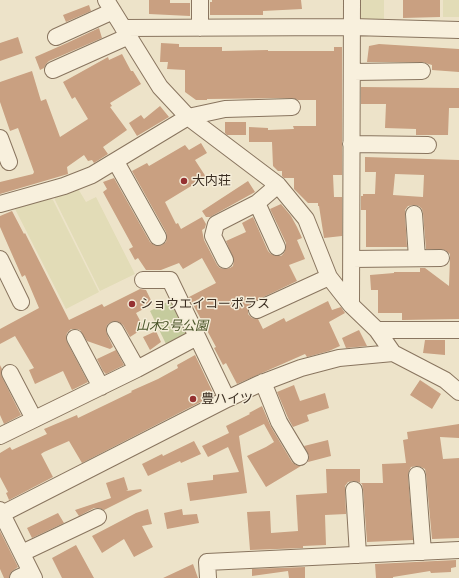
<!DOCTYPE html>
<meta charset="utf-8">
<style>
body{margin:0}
canvas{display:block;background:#ede3c9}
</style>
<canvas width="459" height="578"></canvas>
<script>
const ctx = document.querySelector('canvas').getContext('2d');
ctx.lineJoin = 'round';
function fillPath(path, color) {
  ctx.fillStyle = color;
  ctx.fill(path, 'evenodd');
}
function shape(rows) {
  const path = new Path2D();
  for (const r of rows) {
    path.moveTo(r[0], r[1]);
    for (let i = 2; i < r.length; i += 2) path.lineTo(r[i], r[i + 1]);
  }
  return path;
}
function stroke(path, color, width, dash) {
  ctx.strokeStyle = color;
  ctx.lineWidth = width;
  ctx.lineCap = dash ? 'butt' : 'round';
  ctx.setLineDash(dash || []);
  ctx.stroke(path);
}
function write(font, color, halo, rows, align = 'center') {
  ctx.font = font + ' Bitter,"Noto Sans JP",serif';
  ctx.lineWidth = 3;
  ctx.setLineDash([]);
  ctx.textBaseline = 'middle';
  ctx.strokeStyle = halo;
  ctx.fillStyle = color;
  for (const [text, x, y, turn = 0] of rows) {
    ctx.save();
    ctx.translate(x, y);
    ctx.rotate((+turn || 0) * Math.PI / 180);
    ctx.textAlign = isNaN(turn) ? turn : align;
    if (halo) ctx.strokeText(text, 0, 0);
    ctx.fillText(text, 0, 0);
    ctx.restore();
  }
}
const farmland = shape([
 [358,0,384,0,384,20,358,20],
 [443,0,459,0,459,17,443,17],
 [77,187,86,202,96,197,135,274,100,291,55,200,54,194],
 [46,196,53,200,99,292,66,309,13,205]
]);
const green = shape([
 [173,299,188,327,187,335,166,344,150,311]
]);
const building = shape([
 [149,0,170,0,170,3,190,3,190,16,149,14],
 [212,0,301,0,302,9,263,11,263,15,210,15,210,2,212,2],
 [403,0,440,0,440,17,403,18],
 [89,5,91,11,66,22,63,15],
 [99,28,102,38,49,61,46,64,44,68,40,70,35,57,67,43],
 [18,37,23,53,0,61,0,43],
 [161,43,179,44,179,47,222,47,222,51,268,50,268,51,334,51,334,47,342,47,342,175,333,175,334,197,342,197,342,236,324,238,319,206,318,206,318,203,308,203,294,189,294,178,284,178,282,176,282,171,278,171,273,166,272,142,249,142,249,127,268,128,268,130,294,129,293,126,316,126,316,100,298,100,292,98,207,99,207,100,196,100,185,92,185,70,167,69,168,62,160,62],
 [379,44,459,49,459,72,432,70,432,65,422,62,367,62,369,46],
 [122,54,131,71,133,71,141,84,110,103,112,106,110,107,127,130,103,147,108,154,94,163,92,160,88,161,84,155,67,167,68,174,0,194,0,182,33,174,34,172,18,128,10,131,0,102,0,82,32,71,41,101,46,99,60,137,88,119,75,97,72,99,63,82,108,57,109,60],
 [361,87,459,88,459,108,449,108,448,135,416,135,416,129,385,128,386,104,361,104],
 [160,106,169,117,137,136,129,123,141,115,144,119],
 [225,122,246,122,246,135,227,135,225,133],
 [201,143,207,153,195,160,206,177,165,202,176,224,178,223,181,229,202,217,206,224,205,228,202,230,204,240,217,265,220,268,225,269,230,268,233,266,234,260,226,241,246,232,242,223,253,217,268,251,271,254,276,256,281,256,284,253,286,248,286,243,270,209,281,204,291,216,297,227,302,238,297,240,305,259,289,265,297,281,253,302,249,305,248,309,248,314,252,318,258,319,263,329,284,318,286,322,328,301,332,310,341,307,345,313,329,322,340,346,329,351,307,357,305,354,237,384,226,363,223,365,214,348,216,347,189,297,216,283,202,258,183,269,179,263,161,270,146,270,138,258,135,260,129,249,133,247,103,192,107,189,103,182,114,178,150,242,154,245,158,246,162,245,166,242,167,237,166,232,132,171,147,163,149,166,185,145,189,150],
 [365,157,459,160,459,319,402,320,402,313,378,313,378,290,371,290,370,275,394,273,394,272,420,272,420,268,425,268,449,286,450,258,450,254,445,250,426,249,423,213,422,209,419,206,414,205,408,206,405,210,405,214,407,247,366,247,366,210,361,210,361,196,363,196,363,194,375,194,376,172,365,172],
 [395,174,424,175,423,197,393,195],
 [248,181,255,192,210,217,206,217,202,211],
 [12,211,24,234,25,233,69,320,102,304,104,307,140,289,146,290,153,304,136,313,144,328,130,337,123,325,119,322,115,321,111,322,107,325,106,330,107,334,113,347,110,349,87,341,80,330,75,329,71,329,67,333,66,337,67,342,88,382,72,390,63,371,35,384,29,370,34,368,15,336,0,344,0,329,39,308,25,275,22,277,0,227,0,216],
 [359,330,367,346,346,348,342,338],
 [156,331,161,342,150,350,143,337],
 [425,340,445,340,445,355,423,353],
 [116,350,124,365,106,374,103,371,97,359],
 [195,355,214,395,82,463,69,441,44,452,41,454,53,477,9,500,6,493,8,492,0,477,0,453,10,447,12,450,47,434,44,429,77,415,78,418,132,392,131,391,158,379,178,368,177,365],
 [0,365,2,369,1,373,2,377,21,415,4,424,0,415],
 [420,380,441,394,432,409,410,395],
 [294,385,300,401,325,393,329,408,307,415,309,421,293,427,288,418,277,392],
 [262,406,271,427,292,462,296,465,301,466,266,487,247,456,266,447,274,442,264,424,239,436,247,493,190,501,187,483,213,480,213,475,239,472,228,447,208,457,202,446,229,433,226,426,250,414,249,413],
 [459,424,459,438,440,437,443,459,459,458,459,538,432,539,426,474,425,469,421,467,417,466,411,467,409,471,408,475,413,540,367,542,363,489,362,484,359,482,353,481,348,482,345,486,346,514,325,515,326,545,303,546,303,548,250,550,247,512,270,511,271,533,298,531,296,495,327,493,326,469,360,469,360,483,383,483,382,464,406,463,403,440,408,439,407,432],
 [328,440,331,456,308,462,309,456,304,446],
 [194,441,201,454,181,463,180,461,148,476,142,464,162,454,163,456],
 [124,477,128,490,126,491,141,489,142,491,104,510,99,508,94,508,79,516,75,510,111,498,106,483],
 [148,509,152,524,142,526,153,547,134,557,124,539,102,553,92,536,136,513],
 [182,509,183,515,197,514,199,523,167,529,164,513],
 [58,513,64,523,32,538,27,528],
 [0,531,18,567,11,572,9,578,4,578,0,569],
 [76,545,94,578,62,578,52,558],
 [456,560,456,567,451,568,451,572,431,573,430,571,393,577,393,578,376,578,375,564],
 [193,564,198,578,163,578],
 [305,567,305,578,289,578,288,571,252,576,252,569]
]);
const minor = shape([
 [106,0,160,87,188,117,278,185,306,219,329,277,351,305,377,330,393,353,445,380,459,392],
 [123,28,352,27,459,30],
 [200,28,200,0],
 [56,37,113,11],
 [53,70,129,36],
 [353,72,422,71],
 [0,138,9,162],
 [351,144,428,145],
 [116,162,158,237],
 [257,203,277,247],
 [0,204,64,186,92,175,188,117,225,109,292,107],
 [414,214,417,258],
 [0,259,21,302],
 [352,259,441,258],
 [225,260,213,236,216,224,257,203,278,185],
 [143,280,170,280,227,399],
 [351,305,352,0],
 [257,310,329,277],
 [115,330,137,369],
 [377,330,459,330],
 [75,338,101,387],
 [10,373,34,419],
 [263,382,279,422,300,457],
 [0,436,137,369,197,337],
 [417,475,423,552],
 [354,490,358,555],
 [0,510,34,578],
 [0,515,227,399,259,384,301,368,339,358,393,353],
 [22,553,98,517],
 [18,578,31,572],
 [208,578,207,562,459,550]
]);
const markers = [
 [184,181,4,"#953131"],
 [132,304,4,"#953131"],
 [193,399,4,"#953131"]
];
const poiNames = [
 ["大内荘",192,181],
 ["ショウエイコーポラス",140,304],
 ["豊ハイツ",201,399]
];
const parkNames = [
 ["山木2号公園",172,326]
];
fillPath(farmland, '#e2dcb7');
fillPath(green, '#c5cb9d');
fillPath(building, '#c9a081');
stroke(minor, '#89755f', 18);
stroke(minor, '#f8f0dd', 16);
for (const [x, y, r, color] of markers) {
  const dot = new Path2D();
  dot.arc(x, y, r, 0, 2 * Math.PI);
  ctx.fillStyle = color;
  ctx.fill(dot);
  stroke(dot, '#f5edd9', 1.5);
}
write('13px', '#3a2d21', '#f5edd9', poiNames, 'left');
write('italic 13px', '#4a5529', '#f5edd9', parkNames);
</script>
